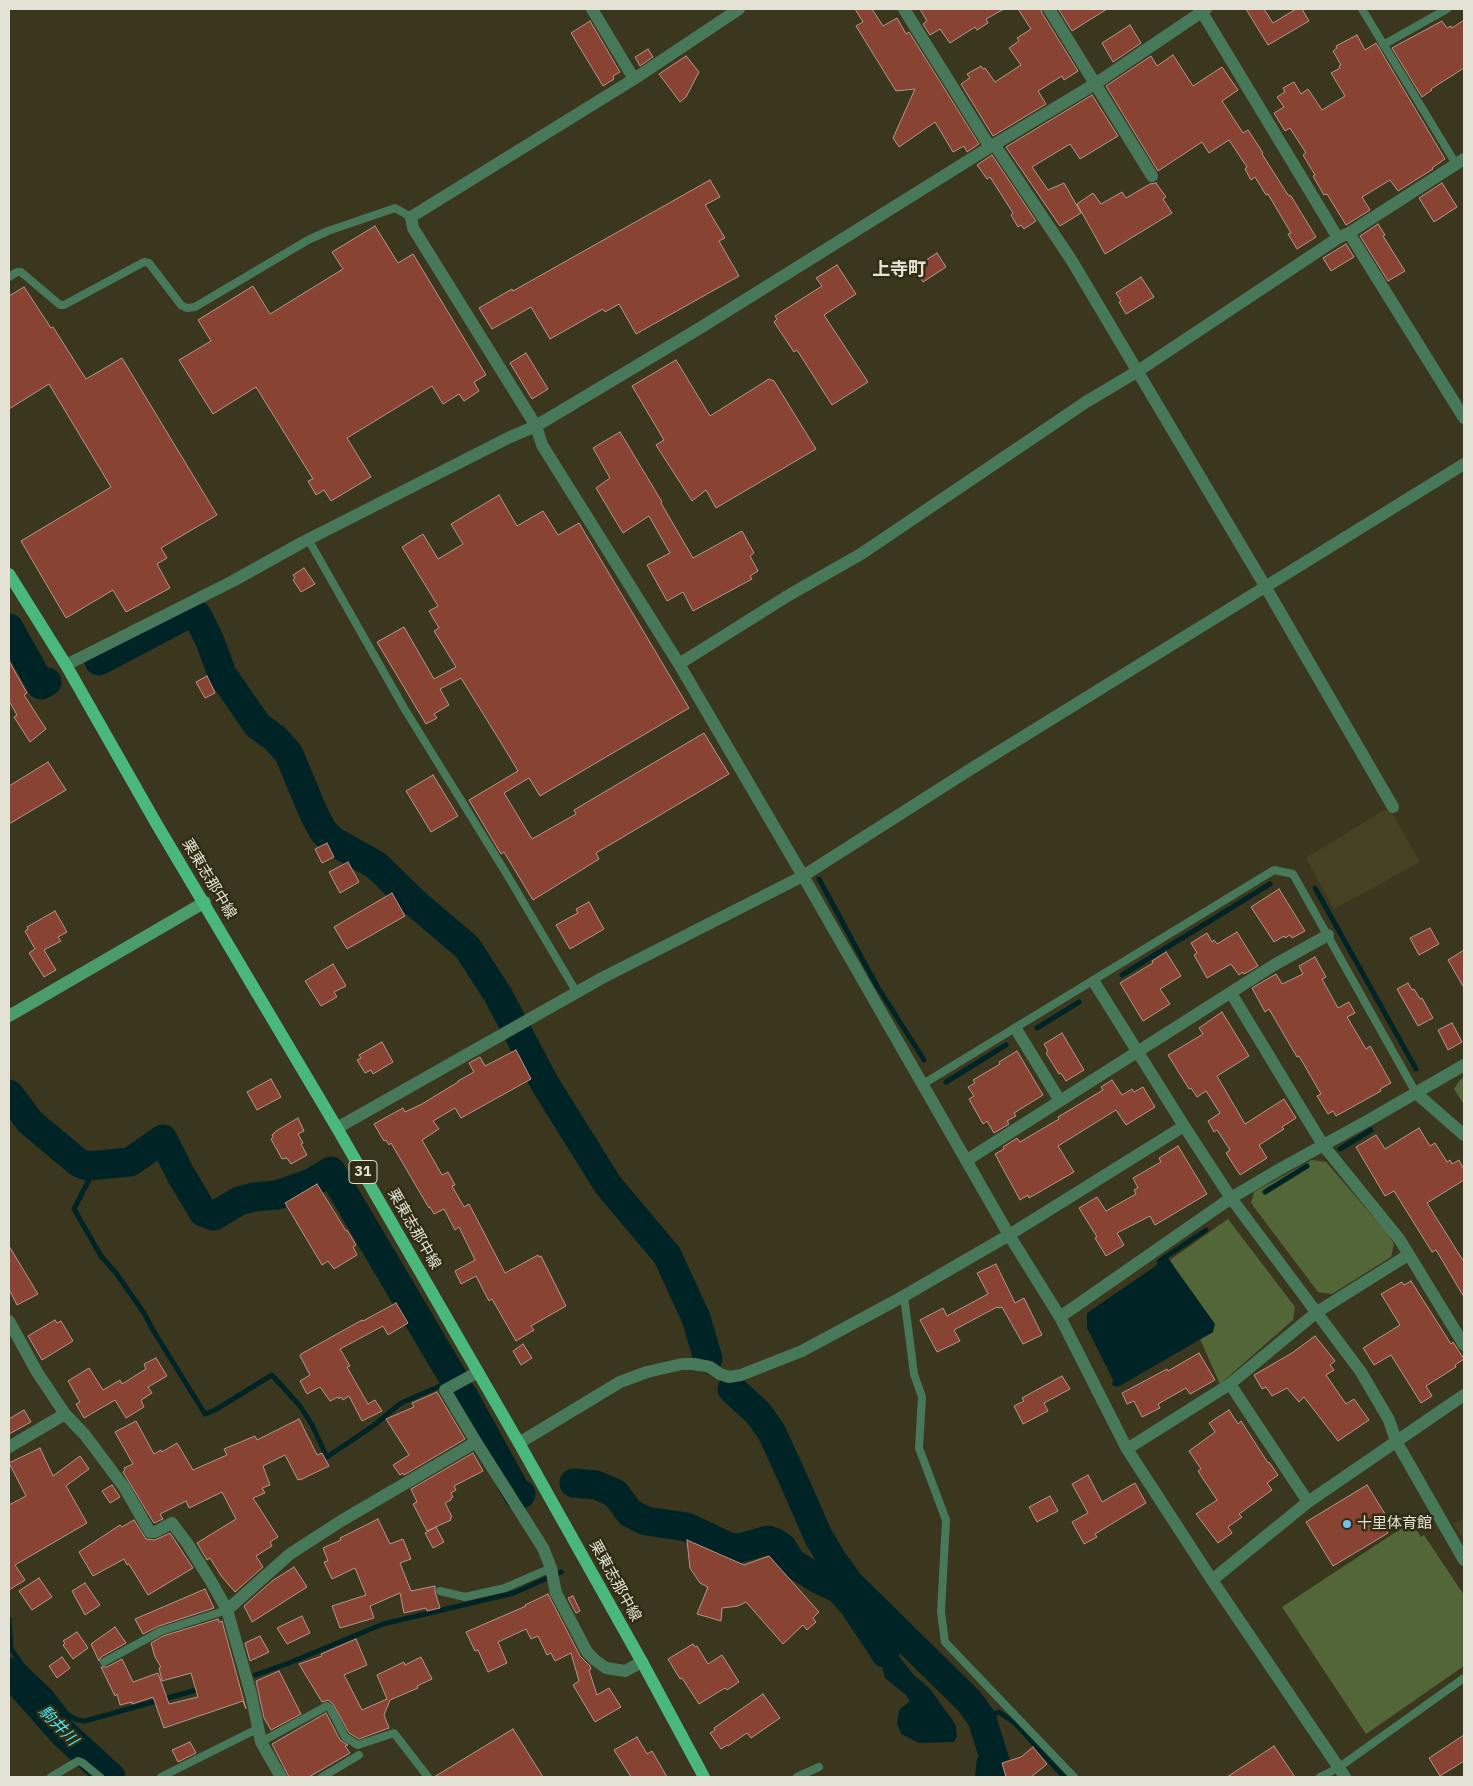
<!DOCTYPE html>
<meta charset="utf-8">
<style>
body{margin:0}
#map{position:relative;width:1473px;height:1786px;overflow:hidden;background:#3b371f;font-family:"IBM Plex Sans",sans-serif}
canvas{display:block}
.frame{position:absolute;inset:0;border:10px solid #e4e2d4;pointer-events:none}
</style>
<div id="map">
<canvas width="1473" height="1786"></canvas>
<div class="frame"></div>
</div>
<script>
const ctx = document.querySelector('canvas').getContext('2d');
ctx.lineJoin = 'round';
function fillPath(path, color) {
  ctx.fillStyle = color;
  ctx.fill(path, 'evenodd');
}
function shape(rows) {
  const path = new Path2D();
  for (const r of rows) {
    path.moveTo(r[0], r[1]);
    for (let i = 2; i < r.length; i += 2) path.lineTo(r[i], r[i + 1]);
  }
  return path;
}
function stroke(path, color, width, dash) {
  ctx.strokeStyle = color;
  ctx.lineWidth = width;
  ctx.lineCap = dash ? 'butt' : 'round';
  ctx.setLineDash(dash || []);
  ctx.stroke(path);
}
function write(font, color, halo, rows, align = 'center') {
  ctx.font = font + ' "IBM Plex Sans","Noto Sans JP",sans-serif';
  ctx.lineWidth = 5;
  ctx.setLineDash([]);
  ctx.textBaseline = 'middle';
  ctx.strokeStyle = halo;
  ctx.fillStyle = color;
  for (const [text, x, y, turn = 0] of rows) {
    ctx.save();
    ctx.translate(x, y);
    ctx.rotate((+turn || 0) * Math.PI / 180);
    ctx.textAlign = isNaN(turn) ? turn : align;
    if (halo) ctx.strokeText(text, 0, 0);
    ctx.fillText(text, 0, 0);
    ctx.restore();
  }
}
const built = shape([
 [1384,810,1391,811,1420,862,1334,909,1306,858],
 [1464,1518,1464,1540,1454,1524]
]);
const green = shape([
 [1464,1077,1464,1105,1454,1089,1460,1080],
 [1312,1160,1326,1162,1388,1234,1394,1244,1391,1257,1332,1294,1318,1292,1251,1203,1254,1192],
 [1228,1219,1295,1307,1293,1320,1220,1384,1200,1339,1213,1332,1170,1260],
 [1411,1522,1421,1537,1424,1535,1464,1595,1464,1666,1366,1734,1282,1607]
]);
const water = shape([
 [1165,1254,1215,1324,1213,1332,1118,1387,1112,1385,1113,1380,1087,1328,1087,1313,1157,1265,1157,1260],
 [894,1650,913,1674,930,1689,953,1721,956,1726,957,1737,954,1742,919,1743,901,1734,897,1723,898,1715,900,1709,910,1701,906,1695,885,1678,879,1655],
 [980,1757,983,1758,988,1777,975,1777,977,1758]
]);
const stream = shape([
 [819,879,877,986,924,1060],
 [1315,888,1416,1069],
 [1122,975,1270,884],
 [1037,1028,1079,1002],
 [946,1082,1006,1045],
 [1340,1149,1371,1130],
 [88,1166,89,1180,74,1209,101,1256,116,1273,144,1313,153,1330,205,1414,215,1410,272,1375,300,1406,312,1425,327,1457,373,1426,401,1403,447,1383],
 [1265,1192,1307,1166],
 [1167,1256,1206,1230],
 [9,1619,11,1649,23,1666,50,1692,68,1715,77,1720,85,1721,200,1689],
 [255,1675,289,1663,383,1624,514,1593,561,1572],
 [982,1719,999,1712,1016,1724,1064,1777]
]);
const river = shape([
 [9,628,41,685,47,682],
 [99,661,192,612,197,615,210,641,222,674,258,726,275,738,289,754,313,812,323,831,333,841,376,865,415,903,467,947,498,995,545,1084,608,1185,667,1255,696,1318,708,1359],
 [9,1094,30,1122,79,1163,88,1166,130,1162,163,1139,181,1175,203,1212,214,1216,239,1201,254,1197,277,1195,311,1183,331,1171,455,1381],
 [732,1389,758,1413,771,1431,795,1483,818,1536,831,1558,849,1583,969,1701,982,1719,1000,1777],
 [463,1395,518,1495,521,1494],
 [574,1483,596,1485,615,1493,630,1513,646,1521,687,1527,729,1547,740,1548,768,1540,774,1542,782,1547,791,1562,818,1579,839,1589,852,1603,881,1646,885,1653],
 [9,1672,64,1734,111,1777]
]);
const building = shape([
 [855,9,872,9,883,26,897,18,906,34,909,32,979,144,967,152,964,146,953,152,935,122,899,147,893,138,915,89,896,91,856,26,863,22,855,9],
 [920,9,1004,9,986,19,988,23,977,30,975,27,950,43,940,29,930,35,923,24,927,21,920,9],
 [1018,9,1041,9,1042,13,1078,71,1064,80,1062,76,1038,91,1046,104,993,136,961,84,970,78,967,74,981,66,983,69,985,68,995,82,1021,65,1009,48,1019,41,1017,38,1031,29,1018,9],
 [1062,9,1107,9,1072,31,1059,10,1062,9],
 [1246,9,1264,9,1273,23,1296,9,1302,9,1309,21,1268,45,1246,9],
 [1464,20,1464,68,1431,89,1432,90,1422,97,1392,48,1442,21,1447,28,1451,26,1452,28,1464,20],
 [590,21,620,72,613,76,614,79,603,86,571,33,590,21],
 [1130,25,1141,43,1113,62,1102,43,1130,25],
 [1357,35,1365,50,1376,43,1445,159,1432,168,1433,169,1398,191,1390,180,1362,197,1370,210,1346,225,1327,194,1324,195,1313,176,1315,175,1303,155,1306,153,1290,128,1285,131,1274,113,1284,107,1277,97,1285,92,1283,88,1294,82,1301,94,1308,89,1322,110,1345,96,1331,73,1340,68,1339,66,1341,65,1333,51,1337,48,1336,46,1357,35],
 [648,49,653,57,640,66,635,57,648,49],
 [1173,55,1193,86,1222,67,1238,90,1222,101,1243,133,1248,130,1263,153,1262,154,1288,195,1291,196,1316,237,1297,249,1288,234,1291,233,1268,194,1266,195,1255,177,1251,180,1245,169,1247,167,1229,140,1209,153,1202,142,1158,171,1106,86,1151,56,1157,66,1173,55],
 [686,56,699,72,686,97,680,102,659,74,686,56],
 [1092,95,1118,136,1080,159,1070,144,1032,167,1048,190,1064,183,1081,213,1060,226,1006,147,1092,95],
 [992,155,1036,221,1024,229,1021,225,1018,227,1011,215,1013,213,990,177,987,179,977,165,992,155],
 [710,180,720,197,705,205,725,238,719,241,739,276,636,334,619,304,605,312,603,309,550,339,531,307,492,329,479,308,512,289,513,291,710,180],
 [1156,183,1166,197,1163,199,1172,213,1105,254,1077,204,1093,193,1101,204,1122,192,1126,198,1150,184,1156,183],
 [1442,183,1457,207,1434,222,1419,198,1442,183],
 [1378,224,1385,235,1383,236,1405,271,1388,281,1360,236,1378,224],
 [375,226,398,263,413,254,486,375,474,382,479,391,464,401,459,394,443,404,432,386,347,438,371,477,331,501,324,490,316,495,308,481,313,479,256,387,213,414,179,360,211,341,198,320,253,286,270,314,343,269,332,252,375,226],
 [1346,244,1354,257,1331,271,1323,258,1346,244],
 [937,253,946,267,923,282,914,268,937,253],
 [837,265,856,294,824,315,868,382,832,405,797,350,794,352,774,322,777,319,775,316,822,286,816,278,837,265],
 [1141,277,1154,297,1126,314,1119,302,1121,301,1116,293,1141,277],
 [24,287,51,328,53,327,86,379,122,358,217,515,161,548,167,558,157,564,170,588,126,612,113,590,66,618,21,541,111,487,49,384,9,409,9,296,24,287],
 [526,353,548,389,532,399,510,363,526,353],
 [676,360,710,416,769,379,774,381,816,449,716,508,706,490,692,501,656,445,664,440,632,386,676,360],
 [620,432,662,502,661,503,693,558,742,531,754,553,750,556,758,571,750,576,752,579,693,611,683,592,667,601,647,565,670,553,649,516,623,533,596,488,610,478,593,448,620,432],
 [499,495,517,526,543,511,558,535,579,523,689,708,540,796,529,778,504,793,532,839,576,814,574,810,704,733,729,774,596,853,599,859,533,900,504,852,501,854,469,800,518,771,500,741,461,678,440,689,449,705,434,714,437,718,426,724,377,642,404,627,434,679,456,667,434,631,439,628,429,611,438,606,402,547,423,534,438,559,463,544,451,524,499,495],
 [304,568,315,584,301,592,293,580,295,578,293,575,304,568],
 [9,661,27,693,24,695,46,729,30,742,14,717,17,715,9,701,9,661],
 [207,676,215,693,205,698,196,682,207,676],
 [48,762,66,790,9,824,9,786,48,762],
 [433,775,458,816,431,832,406,791,433,775],
 [327,843,334,857,322,863,315,849,327,843],
 [348,862,359,882,340,893,329,872,348,862],
 [1279,889,1305,931,1292,938,1290,935,1285,938,1284,936,1274,942,1251,907,1279,889],
 [392,893,405,916,347,949,334,927,392,893],
 [589,902,604,929,570,949,556,925,578,913,576,909,589,902],
 [55,911,67,932,58,937,61,941,44,950,56,970,44,977,29,953,35,949,25,931,28,929,27,927,55,911],
 [1430,928,1439,944,1419,955,1410,938,1430,928],
 [1237,932,1258,966,1244,974,1243,972,1239,975,1231,964,1207,978,1194,955,1197,953,1191,943,1207,933,1212,942,1214,940,1217,944,1237,932],
 [1464,950,1464,988,1448,960,1464,950],
 [1166,952,1181,976,1160,989,1170,1004,1143,1021,1120,983,1153,963,1152,961,1166,952],
 [1315,957,1326,977,1322,979,1338,1008,1349,1002,1355,1013,1347,1017,1366,1049,1370,1046,1391,1083,1380,1089,1381,1091,1336,1116,1333,1111,1328,1114,1317,1096,1321,1094,1299,1056,1297,1057,1269,1009,1265,1012,1252,988,1276,974,1282,984,1303,974,1299,966,1315,957],
 [333,964,346,986,334,992,337,997,321,1006,305,981,333,964],
 [1408,983,1412,990,1414,989,1420,999,1422,998,1433,1018,1418,1026,1397,989,1408,983],
 [1222,1012,1249,1056,1217,1076,1245,1124,1284,1099,1296,1118,1282,1127,1284,1129,1259,1145,1267,1158,1240,1175,1226,1153,1230,1150,1217,1130,1214,1132,1208,1121,1220,1113,1206,1091,1197,1097,1191,1088,1189,1089,1168,1055,1203,1034,1199,1028,1222,1012],
 [1452,1023,1462,1042,1448,1050,1438,1030,1452,1023],
 [1062,1033,1084,1070,1066,1081,1061,1073,1059,1074,1046,1053,1048,1051,1044,1044,1062,1033],
 [382,1042,393,1062,373,1074,371,1070,365,1073,357,1060,361,1058,359,1055,382,1042],
 [516,1050,531,1079,461,1118,455,1108,433,1121,439,1129,422,1140,442,1175,448,1172,455,1185,452,1186,464,1207,469,1204,505,1273,538,1255,539,1257,541,1256,566,1306,531,1326,534,1330,516,1341,492,1299,489,1301,476,1276,461,1284,455,1271,475,1260,459,1227,455,1230,444,1209,434,1214,430,1207,429,1208,391,1143,389,1145,386,1140,384,1141,374,1124,403,1108,405,1112,422,1104,458,1082,458,1081,474,1072,469,1063,480,1057,485,1066,516,1050],
 [1017,1051,1043,1095,1014,1113,1016,1116,1007,1121,1009,1124,994,1133,987,1121,983,1124,969,1099,974,1096,968,1087,975,1083,973,1080,1000,1064,999,1062,1017,1051],
 [271,1079,281,1097,257,1110,247,1092,271,1079],
 [1112,1080,1122,1095,1132,1089,1134,1092,1143,1087,1155,1107,1126,1125,1116,1110,1058,1146,1074,1172,1029,1198,1028,1195,1020,1200,995,1154,1004,1149,1003,1147,1017,1138,1020,1142,1059,1119,1058,1117,1103,1090,1101,1087,1112,1080],
 [298,1118,304,1131,298,1134,303,1143,301,1144,307,1155,291,1164,287,1158,282,1159,271,1139,273,1137,272,1135,276,1131,298,1118],
 [1419,1128,1430,1146,1435,1143,1447,1162,1450,1160,1452,1164,1459,1160,1464,1170,1464,1180,1427,1203,1464,1262,1464,1297,1436,1250,1432,1252,1394,1191,1385,1196,1356,1147,1376,1135,1385,1149,1419,1128],
 [1178,1146,1207,1194,1155,1225,1150,1216,1117,1233,1124,1245,1106,1256,1095,1238,1097,1237,1079,1208,1097,1197,1106,1211,1136,1194,1134,1190,1138,1188,1133,1178,1161,1162,1159,1158,1178,1146],
 [317,1184,346,1231,347,1230,356,1245,353,1247,357,1255,334,1269,328,1261,322,1265,285,1203,317,1184],
 [9,1246,38,1294,17,1305,9,1289,9,1246],
 [996,1264,1015,1303,1024,1298,1042,1335,1023,1344,1002,1307,998,1308,997,1307,954,1330,960,1341,937,1352,920,1320,943,1308,947,1316,988,1294,977,1273,996,1264],
 [1411,1281,1451,1344,1453,1342,1464,1359,1455,1365,1456,1367,1426,1386,1432,1396,1421,1403,1391,1355,1374,1365,1363,1348,1400,1325,1381,1294,1402,1282,1404,1285,1411,1281],
 [396,1303,408,1323,388,1335,383,1326,340,1349,350,1366,347,1367,368,1404,375,1400,382,1411,362,1421,349,1396,343,1400,341,1397,339,1399,338,1397,330,1401,320,1387,307,1394,300,1381,310,1375,300,1356,301,1354,362,1320,363,1321,396,1303],
 [55,1320,57,1323,61,1321,73,1341,42,1360,28,1336,55,1320],
 [1315,1336,1335,1361,1330,1365,1334,1370,1326,1375,1346,1404,1354,1399,1369,1420,1338,1441,1304,1397,1299,1402,1287,1388,1272,1396,1266,1387,1262,1389,1254,1375,1292,1353,1315,1336],
 [523,1344,532,1358,521,1365,513,1351,523,1344],
 [1199,1353,1215,1380,1190,1394,1186,1388,1158,1404,1160,1408,1142,1417,1134,1401,1127,1404,1122,1393,1167,1369,1168,1371,1199,1353],
 [156,1358,167,1376,148,1387,152,1393,141,1400,144,1407,126,1418,115,1400,84,1418,76,1404,80,1402,68,1381,89,1368,103,1390,120,1380,122,1384,146,1369,144,1364,156,1358],
 [1062,1376,1070,1389,1044,1403,1048,1411,1023,1424,1014,1406,1024,1401,1022,1398,1062,1376],
 [437,1392,465,1439,404,1475,403,1473,400,1475,393,1465,409,1455,386,1419,414,1407,412,1403,437,1392],
 [24,1410,31,1422,9,1434,9,1419,24,1410],
 [1229,1410,1238,1424,1241,1421,1268,1463,1269,1462,1278,1475,1267,1483,1272,1490,1239,1514,1242,1517,1228,1527,1232,1533,1218,1543,1196,1514,1217,1500,1198,1471,1201,1469,1189,1451,1215,1432,1209,1423,1229,1410],
 [299,1419,317,1455,322,1453,329,1466,300,1480,300,1479,298,1480,285,1455,263,1466,270,1485,262,1488,265,1493,253,1498,278,1537,270,1542,272,1546,256,1556,263,1567,235,1592,222,1577,210,1558,207,1560,206,1558,197,1543,236,1519,222,1492,189,1508,186,1501,160,1514,163,1519,154,1523,123,1472,125,1470,124,1468,133,1464,115,1432,136,1421,154,1454,161,1450,162,1452,177,1443,193,1470,227,1455,224,1449,255,1436,257,1440,299,1419],
 [40,1448,53,1476,80,1456,89,1469,66,1486,87,1523,15,1565,25,1580,9,1590,9,1505,26,1496,9,1463,40,1448],
 [473,1453,483,1471,454,1486,456,1490,451,1493,453,1497,451,1498,451,1500,445,1503,452,1517,450,1518,451,1520,427,1531,413,1504,417,1502,411,1489,473,1453],
 [1088,1475,1102,1502,1135,1483,1146,1503,1095,1534,1097,1537,1084,1544,1072,1522,1088,1513,1072,1484,1088,1475],
 [112,1485,120,1497,110,1503,102,1491,112,1485],
 [1367,1485,1390,1522,1384,1526,1388,1533,1333,1566,1306,1522,1367,1485],
 [1050,1496,1058,1511,1037,1522,1029,1507,1050,1496],
 [378,1519,390,1544,403,1539,411,1559,400,1563,411,1591,435,1586,435,1592,440,1608,427,1611,426,1608,404,1613,400,1593,370,1606,374,1618,340,1628,332,1606,366,1595,355,1568,332,1579,324,1562,328,1561,323,1548,341,1540,340,1538,378,1519],
 [134,1520,146,1539,155,1540,170,1533,193,1568,148,1595,129,1564,127,1565,124,1559,93,1576,79,1552,120,1525,122,1527,134,1520],
 [436,1527,444,1542,433,1548,425,1533,436,1527],
 [687,1540,744,1565,769,1556,819,1612,813,1618,816,1622,807,1630,803,1625,783,1644,746,1602,738,1606,722,1608,721,1621,697,1614,708,1587,700,1583,690,1568,687,1540],
 [294,1567,307,1587,252,1622,244,1606,272,1581,294,1567],
 [39,1578,52,1597,32,1610,19,1591,39,1578],
 [85,1583,100,1605,85,1615,72,1591,85,1583],
 [205,1589,214,1608,159,1626,143,1634,135,1619,205,1589],
 [548,1594,580,1656,590,1666,591,1669,589,1670,597,1695,609,1688,621,1707,595,1722,573,1685,579,1681,571,1653,555,1661,551,1653,547,1655,538,1636,531,1639,526,1629,498,1642,507,1663,488,1672,478,1650,475,1651,466,1632,526,1606,525,1605,548,1594],
 [573,1596,580,1611,576,1613,568,1598,573,1596],
 [302,1616,310,1633,287,1644,277,1628,302,1616],
 [218,1619,219,1622,222,1621,246,1709,243,1701,164,1728,153,1697,132,1704,132,1702,120,1705,117,1694,115,1696,101,1667,107,1667,122,1659,133,1682,158,1673,169,1704,198,1697,191,1673,162,1681,159,1668,161,1667,155,1657,151,1643,163,1636,218,1619],
 [115,1627,126,1643,101,1657,99,1661,91,1644,115,1627],
 [77,1632,88,1648,73,1659,63,1645,65,1643,63,1641,77,1632],
 [260,1636,269,1652,250,1661,245,1643,260,1636],
 [356,1639,367,1665,344,1675,362,1710,387,1699,377,1675,404,1662,405,1665,421,1657,432,1679,417,1686,418,1688,390,1700,384,1715,389,1728,359,1739,349,1733,333,1704,328,1700,322,1702,299,1664,322,1656,321,1654,356,1639],
 [693,1644,695,1647,697,1646,708,1664,722,1655,739,1682,727,1690,725,1688,699,1704,682,1678,680,1679,668,1659,693,1644],
 [62,1657,70,1668,57,1678,49,1666,62,1657],
 [279,1671,301,1714,271,1730,264,1718,256,1681,279,1671],
 [763,1694,780,1718,751,1738,747,1733,728,1746,727,1745,721,1749,710,1733,715,1730,714,1728,763,1694],
 [326,1713,340,1740,348,1745,345,1746,350,1753,309,1777,289,1777,272,1744,326,1713],
 [513,1729,543,1777,434,1777,513,1729],
 [1464,1735,1464,1761,1440,1776,1429,1758,1464,1735],
 [637,1737,647,1754,652,1751,667,1777,631,1777,614,1750,637,1737],
 [190,1742,196,1753,178,1762,172,1750,190,1742],
 [1274,1746,1295,1777,1227,1777,1274,1746],
 [1033,1747,1047,1764,1031,1777,1006,1777,1002,1763,1021,1757,1033,1747]
]);
const lane = shape([
 [1362,9,1456,164],
 [1383,45,1447,9],
 [9,277,17,272,21,272,60,305,64,305,144,262,149,263,181,305,187,308,195,307,308,240,328,231,395,208,411,217],
 [308,539,404,708,506,873,577,993],
 [923,1084,1274,870,1293,874,1416,1093],
 [904,1296,914,1374,922,1397,919,1448,946,1520,941,1612,945,1642,1074,1777],
 [440,1591,465,1597,505,1588,551,1568],
 [104,1662,161,1631,227,1610],
 [261,1742,327,1706,330,1708,345,1737,358,1745,394,1733,428,1777],
 [51,1777,78,1761,83,1763,100,1777],
 [161,1777,257,1729],
 [322,1777,359,1755],
 [797,1777,819,1767],
 [1320,1777,1338,1768,1464,1678]
]);
const street = shape([
 [592,9,634,79],
 [739,9,634,79,411,217,413,228,536,426,542,445,679,664,803,876,1009,1235,1060,1317,1127,1449,1212,1580,1345,1777],
 [904,9,990,147],
 [1049,9,1152,176],
 [1200,9,1338,238],
 [994,144,1072,261,1265,586,1393,807],
 [1349,233,1464,418],
 [679,664,789,595,861,554,1086,402,1138,371,1338,238,1349,233,1464,159],
 [66,665,233,581,303,542,510,437,536,426,700,328,990,147,1095,84,1206,9],
 [1094,982,1184,1126],
 [1231,993,1323,1145,1400,1240,1464,1345],
 [1016,1029,1060,1101],
 [1416,1093,1464,1135],
 [337,1128,602,978,803,876,974,767,1464,464],
 [967,1160,1274,965,1328,935],
 [1060,1317,1231,1198,1280,1169,1369,1120,1464,1065],
 [9,1321,37,1372,65,1414,85,1435,124,1487,150,1532,155,1532,172,1523,187,1543,212,1583,227,1610,251,1694,261,1742,281,1777],
 [1230,1384,1308,1502],
 [476,1442,543,1548,551,1568,556,1593,587,1652,595,1660,606,1668,625,1671,642,1662],
 [519,1443,620,1382,647,1372,682,1364,694,1364,710,1367,720,1374,729,1377,741,1375,802,1351,904,1296,1009,1235,1184,1126,1231,1198,1361,1372,1389,1420,1396,1441,1464,1560],
 [9,1447,65,1414],
 [1127,1449,1230,1384,1317,1312,1408,1255],
 [1212,1580,1308,1502,1464,1395],
 [227,1610,290,1554,341,1521,476,1442,445,1390,478,1372]
]);
const secondary = shape([
 [9,1016,205,902]
]);
const primary = shape([
 [9,574,66,665,156,823,337,1128,519,1443,642,1662,704,1777]
]);
const markers = [
 [1347,1524,5,"#6dc2f3"]
];
const shields = [
 [363,1172,28]
];
const shieldNames = [
 ["31",363,1172]
];
const streetNames = [
 ["栗東志那中線",209,879,59],
 ["栗東志那中線",414,1229,60],
 ["栗東志那中線",615,1581,61]
];
const poiNames = [
 ["十里体育館",1357,1524]
];
const waterNames = [
 ["駒井川",58,1726,46]
];
const quarterNames = [
 ["上寺町",899,270]
];
fillPath(built, '#474124');
fillPath(green, '#526638');
fillPath(water, '#002326');
stroke(stream, '#002326', 5);
stroke(river, '#002326', 29);
fillPath(building, '#884332');
stroke(building, '#b4968e', 1);
stroke(lane, '#47785a', 8);
stroke(street, '#47785a', 12);
stroke(secondary, '#4a9c6d', 12);
stroke(primary, '#4ab87b', 12);
for (const [x, y, r, color] of markers) {
  const dot = new Path2D();
  dot.arc(x, y, r, 0, 2 * Math.PI);
  ctx.fillStyle = color;
  ctx.fill(dot);
  stroke(dot, '#312d15', 2);
}
for (const [x, y, w] of shields) {
  const box = new Path2D();
  box.roundRect(x - w / 2, y - 11.5, w, 23, 4);
  ctx.fillStyle = '#312d15';
  ctx.fill(box);
  stroke(box, '#e4e2d4', 1);
}
write('bold 14px', '#e4e2d4', null, shieldNames);
write('15px', '#e4e2d4', '#312d15', streetNames);
write('15px', '#e4e2d4', '#312d15', poiNames, 'left');
write('italic 16px', '#48e6f2', '#312d15', waterNames);
write('bold 18px', '#e4e2d4', '#312d15', quarterNames);
</script>
